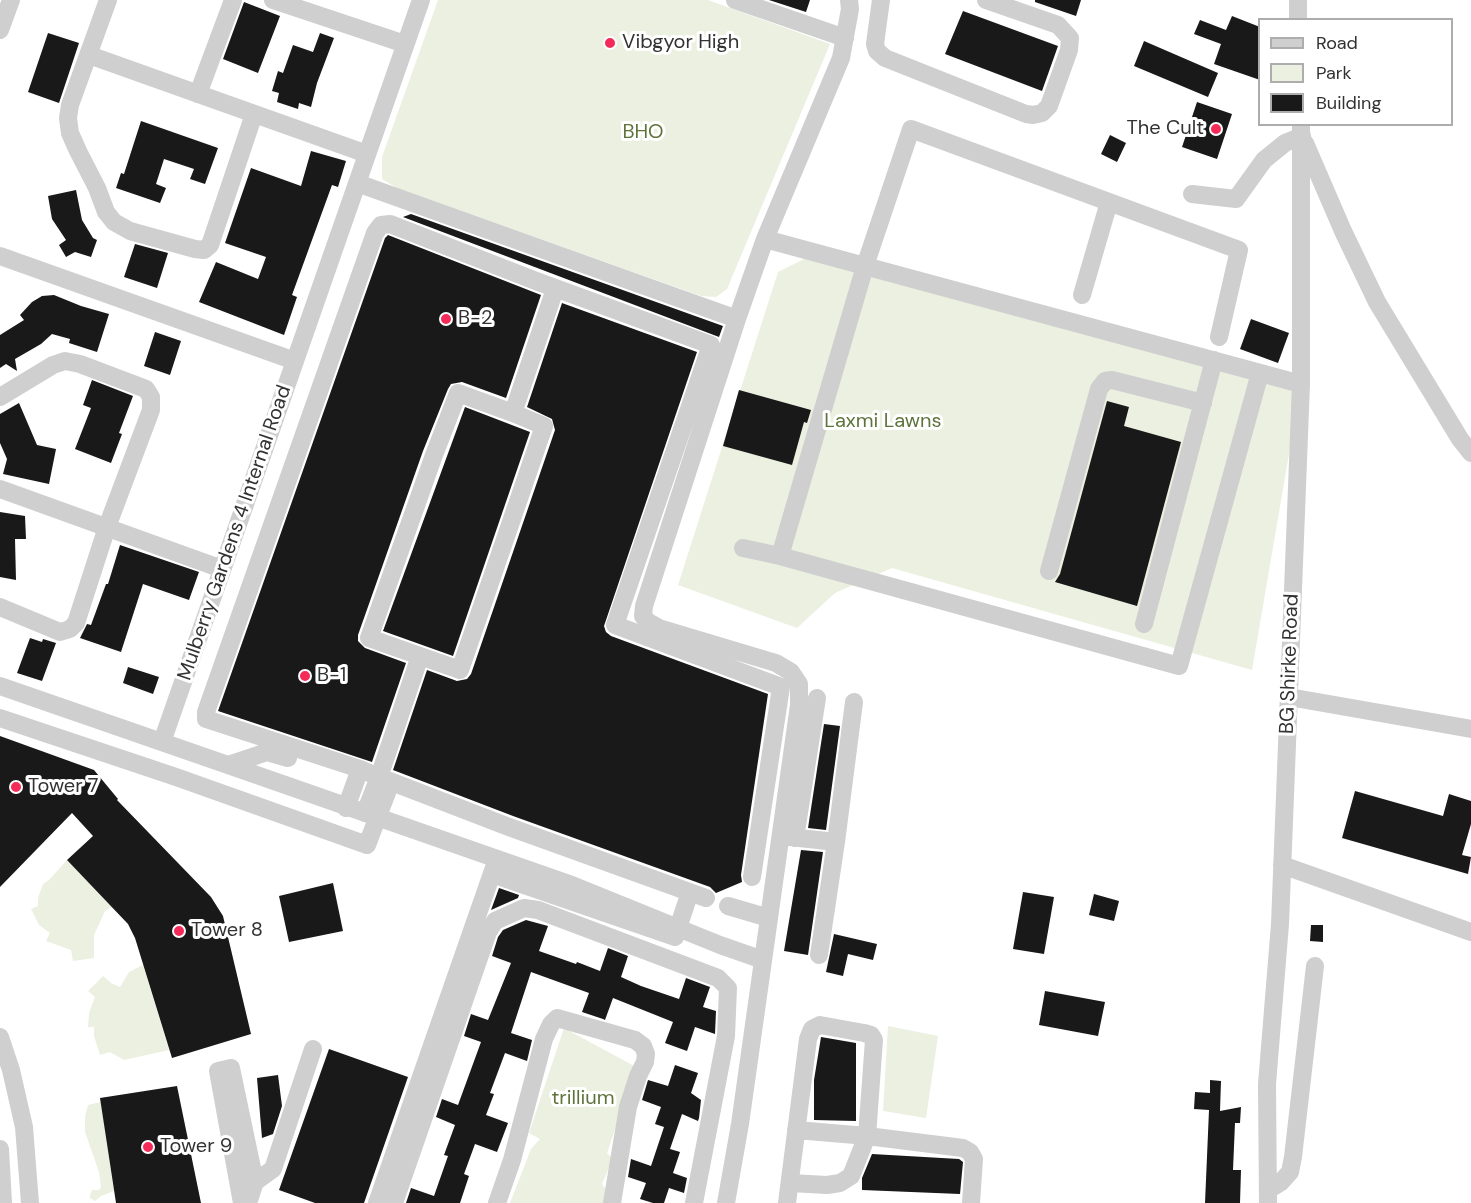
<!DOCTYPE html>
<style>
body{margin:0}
#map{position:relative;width:1471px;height:1203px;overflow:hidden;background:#fff;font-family:"DM Sans",sans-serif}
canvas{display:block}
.legend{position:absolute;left:1258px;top:18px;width:195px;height:108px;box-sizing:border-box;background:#fff;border:2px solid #adadad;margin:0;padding:8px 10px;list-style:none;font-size:18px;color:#323232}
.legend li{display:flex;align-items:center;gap:12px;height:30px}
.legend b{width:30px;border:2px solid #adadad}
</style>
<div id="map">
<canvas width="1471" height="1203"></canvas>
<ul class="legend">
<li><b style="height:8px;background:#cfcfcf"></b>Road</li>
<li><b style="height:16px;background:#ebf0e0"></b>Park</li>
<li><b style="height:16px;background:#191919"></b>Building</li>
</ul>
</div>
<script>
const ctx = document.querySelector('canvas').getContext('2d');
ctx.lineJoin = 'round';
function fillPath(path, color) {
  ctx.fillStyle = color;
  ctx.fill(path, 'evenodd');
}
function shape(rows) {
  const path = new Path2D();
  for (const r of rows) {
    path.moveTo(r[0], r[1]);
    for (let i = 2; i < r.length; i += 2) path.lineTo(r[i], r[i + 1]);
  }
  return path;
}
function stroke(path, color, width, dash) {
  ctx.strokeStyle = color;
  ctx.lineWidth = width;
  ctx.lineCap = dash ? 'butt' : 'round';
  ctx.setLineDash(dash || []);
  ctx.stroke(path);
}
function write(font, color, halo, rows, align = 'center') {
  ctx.font = font + ' "DM Sans",sans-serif';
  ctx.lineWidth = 6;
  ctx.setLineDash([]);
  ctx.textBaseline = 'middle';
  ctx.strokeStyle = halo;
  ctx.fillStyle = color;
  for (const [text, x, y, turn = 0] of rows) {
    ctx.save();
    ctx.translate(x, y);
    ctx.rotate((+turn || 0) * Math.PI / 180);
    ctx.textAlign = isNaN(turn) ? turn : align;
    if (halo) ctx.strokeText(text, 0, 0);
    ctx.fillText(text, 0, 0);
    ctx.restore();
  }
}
const green = shape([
 [438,0,708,0,830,44,727,289,716,297,701,296,397,188,382,179,382,157],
 [816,253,1301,384,1252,670,892,568,835,593,797,628,678,585,778,272],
 [67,860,112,907,105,911,94,935,94,958,73,961,71,950,46,941,50,933,39,925,31,909,38,906,38,898,43,884,49,880],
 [143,965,169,1050,124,1060,110,1052,100,1055,94,1036,94,1027,88,1027,89,1013,95,997,88,991,103,976,111,983,120,987,129,972],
 [888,1026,938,1036,926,1118,883,1111],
 [564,1028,636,1067,607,1153,613,1159,602,1184,610,1195,607,1203,510,1203,531,1149,540,1139,529,1133],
 [101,1102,114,1191,101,1196,95,1201,90,1198,90,1195,92,1190,99,1190,101,1187,99,1172,85,1132,85,1116,88,1105]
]);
const building = shape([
 [769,0,810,0,806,12],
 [1035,0,1081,0,1076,16,1035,2],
 [244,2,280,16,258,73,223,59],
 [963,11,1058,46,1042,91,945,54],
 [1232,16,1260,27,1260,80,1214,64,1221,44,1194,34,1200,20,1226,30],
 [48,33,79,43,59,103,28,92],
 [320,33,334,38,317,83,311,107,299,103,298,109,277,102,279,93,272,91,278,71,283,73,293,45,313,52],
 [1144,41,1218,73,1208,97,1134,66],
 [1197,102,1232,114,1217,159,1182,147],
 [141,121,218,148,205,184,190,179,194,169,164,159,156,184,166,188,160,203,116,188,121,173,124,174],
 [1110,135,1126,143,1117,162,1101,154],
 [311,151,346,161,338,187,332,185,292,295,297,297,284,335,199,302,216,262,258,279,266,257,225,243,251,168,301,186],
 [76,190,82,220,93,238,97,240,91,257,75,252,66,257,59,245,66,240,52,219,48,196],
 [411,214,723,326,719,337,403,217],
 [388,235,541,295,506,398,462,382,451,384,448,389,423,451,358,635,358,641,365,648,406,663,372,762,218,711,385,238],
 [135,244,168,253,157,288,124,277],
 [54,295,81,306,109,314,97,352,69,343,70,339,52,334,41,344,15,359,17,371,6,364,0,368,0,335,24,320,20,315,32,302,42,296],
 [562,303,697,352,604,626,606,632,611,636,768,694,741,875,742,882,716,893,710,887,513,816,393,770,427,670,457,681,467,679,471,674,555,430,552,419,527,407],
 [1251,319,1289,333,1278,363,1240,349],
 [155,332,181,341,170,375,144,366],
 [92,380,133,396,119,433,122,434,111,463,75,449,91,408,83,405],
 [739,390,811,410,807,423,804,422,792,465,723,446],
 [1107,401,1129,407,1124,426,1181,442,1137,606,1055,582,1060,574],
 [19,403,37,445,56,449,49,484,3,474,7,459,0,443,0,414],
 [465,407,530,432,453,656,383,631],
 [0,512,25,516,26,539,15,539,16,580,0,577],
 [120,545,199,572,189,600,143,584,121,652,80,638,87,624,91,625,106,584,108,584],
 [30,638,42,642,43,639,56,643,42,681,17,673],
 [128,667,159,677,153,694,123,683],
 [824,724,840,726,826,830,808,828],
 [0,736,94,770,118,799,117,800,211,897,223,916,251,1034,172,1058,135,938,128,924,67,860,93,836,72,813,0,887],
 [1355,791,1443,816,1449,794,1471,801,1471,824,1462,855,1471,857,1468,874,1342,838],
 [801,850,823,852,808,955,784,951],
 [333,883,343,931,289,942,279,896],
 [499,888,519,895,518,898,491,910],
 [1023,892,1054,897,1044,954,1013,949],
 [1094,894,1119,901,1114,921,1089,915],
 [526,920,548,926,539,951,576,964,577,962,600,971,608,948,628,956,621,977,641,986,679,999,686,978,710,987,703,1007,716,1011,715,1034,695,1027,687,1051,665,1043,673,1022,613,998,605,1020,603,1019,582,1012,589,993,531,972,511,1033,532,1040,527,1061,505,1053,490,1093,494,1094,486,1115,508,1123,497,1152,475,1144,464,1174,469,1176,460,1203,406,1203,411,1188,434,1196,448,1156,444,1155,455,1125,436,1117,442,1099,458,1105,481,1042,464,1036,471,1014,488,1020,511,963,492,956,498,937,503,930],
 [1311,925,1323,925,1323,942,1310,941],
 [834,934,877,944,873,960,848,954,843,976,826,972],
 [1045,991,1105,1002,1098,1036,1039,1025],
 [821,1037,856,1043,856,1121,814,1120,814,1080],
 [329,1049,408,1077,364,1203,315,1203,279,1190],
 [675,1065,698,1073,691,1093,701,1100,699,1118,698,1121,682,1114,670,1149,680,1152,673,1173,687,1178,684,1193,669,1188,664,1203,653,1203,640,1199,646,1183,628,1177,631,1159,651,1166,664,1127,655,1124,661,1107,642,1100,648,1080,668,1086],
 [278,1075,282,1106,273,1134,262,1138,257,1078],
 [1210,1080,1221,1081,1220,1111,1241,1107,1240,1123,1235,1123,1233,1170,1241,1170,1240,1203,1205,1203,1209,1110,1194,1109,1195,1092,1210,1093],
 [177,1086,201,1203,116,1203,100,1098],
 [872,1154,959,1159,963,1162,960,1194,862,1190,862,1178]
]);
const minor = shape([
 [108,0,70,105,68,118,70,133,78,151,97,188,106,212,114,222,130,231,195,249,204,250,210,245,254,114],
 [273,0,405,44],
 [735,0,845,38],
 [881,0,875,44,877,51,885,58,1026,114,1033,115,1042,113,1049,106,1069,50,1070,38,1058,25,986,0],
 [1298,0,1298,20],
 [0,30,11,0],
 [89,55,367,154],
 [198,94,233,0],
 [1305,143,1343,231,1377,302,1460,439,1471,453],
 [357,183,737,319],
 [1192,194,1236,199,1264,160,1285,143,1302,136],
 [765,239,1301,384],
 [0,256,295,361],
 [1082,295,1109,202],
 [1219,337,1239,250,911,129,865,266,780,556,1179,666,1260,373],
 [0,397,53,365,65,361,80,364,146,389,151,397,151,410,107,527,76,623,70,629,60,632,0,607],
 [513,413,458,393,434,455,369,638,420,656,379,777,509,827,706,898],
 [0,489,222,569],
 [743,548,780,556],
 [1049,571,1099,389,1105,381,1112,380,1203,403],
 [1144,624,1214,360],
 [420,656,460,670,544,426,513,413,555,289],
 [0,686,228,765],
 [1289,697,1471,729],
 [0,718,176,777,367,845,391,782],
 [162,742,421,0],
 [288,758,267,752,228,765,572,885,720,945,763,960],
 [360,769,206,719,206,712,375,233,381,225,390,224,536,281,711,345,615,625,781,687,752,877],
 [346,808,360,769,379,777,365,813],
 [781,836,836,842,854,702],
 [795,838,817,698],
 [1282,865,1471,932],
 [492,874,675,937,690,892],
 [728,906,769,918],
 [819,955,836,842],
 [0,1037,11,1070,24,1127,30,1203],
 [0,1149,3,1203],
 [255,1182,273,1169,313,1049],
 [790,1183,827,1185,840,1183,851,1176,867,1136,796,1130],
 [1268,1190,1281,1182,1290,1172,1293,1157,1315,966],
 [242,1203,218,1071,231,1068,255,1182,248,1203],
 [377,1203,497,859],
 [394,1203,488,932,495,921,524,908,538,910,718,978,728,988,726,1036,694,1203],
 [497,1203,512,1160,544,1039,551,1024,557,1018,635,1040,643,1046,646,1054,645,1062,638,1076,628,1107,612,1203],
 [726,1203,740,1124,799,705,799,684,791,672,776,663,659,628,648,622,643,616,644,606,737,319,765,239,841,58,850,9,849,0],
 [787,1203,808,1039,812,1029,820,1025,864,1033,871,1035,874,1040,867,1136,963,1148,970,1152,974,1159,971,1203],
 [1268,1203,1267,1084,1280,924,1301,384,1301,124]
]);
const markers = [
 [610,43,6,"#f42a58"],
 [1216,129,6,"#f42a58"],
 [446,319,6,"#f42a58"],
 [305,676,6,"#f42a58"],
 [16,787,6,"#f42a58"],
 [179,931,6,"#f42a58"],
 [148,1147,6,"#f42a58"]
];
const poiNames = [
 ["Vibgyor High",622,43],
 ["The Cult",1204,129,"right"],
 ["B-2",458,319],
 ["B-1",317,676],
 ["Tower 7",28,787],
 ["Tower 8",191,931],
 ["Tower 9",160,1147]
];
const parkNames = [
 ["BHO",643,133],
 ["Laxmi Lawns",883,422],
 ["trillium",583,1099]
];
const streetNames = [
 ["Mulberry Gardens 4 Internal Road",235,533,-71],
 ["BG Shirke Road",1290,664,-88]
];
fillPath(green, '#ebf0e0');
fillPath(building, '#191919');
stroke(minor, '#cfcfcf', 18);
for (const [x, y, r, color] of markers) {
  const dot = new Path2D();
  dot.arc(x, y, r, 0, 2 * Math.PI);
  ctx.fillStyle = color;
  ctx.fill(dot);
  stroke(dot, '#fff', 2);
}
write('20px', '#323232', '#fff', poiNames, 'left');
write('20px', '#5e733b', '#fff', parkNames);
write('20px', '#323232', '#fff', streetNames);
</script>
